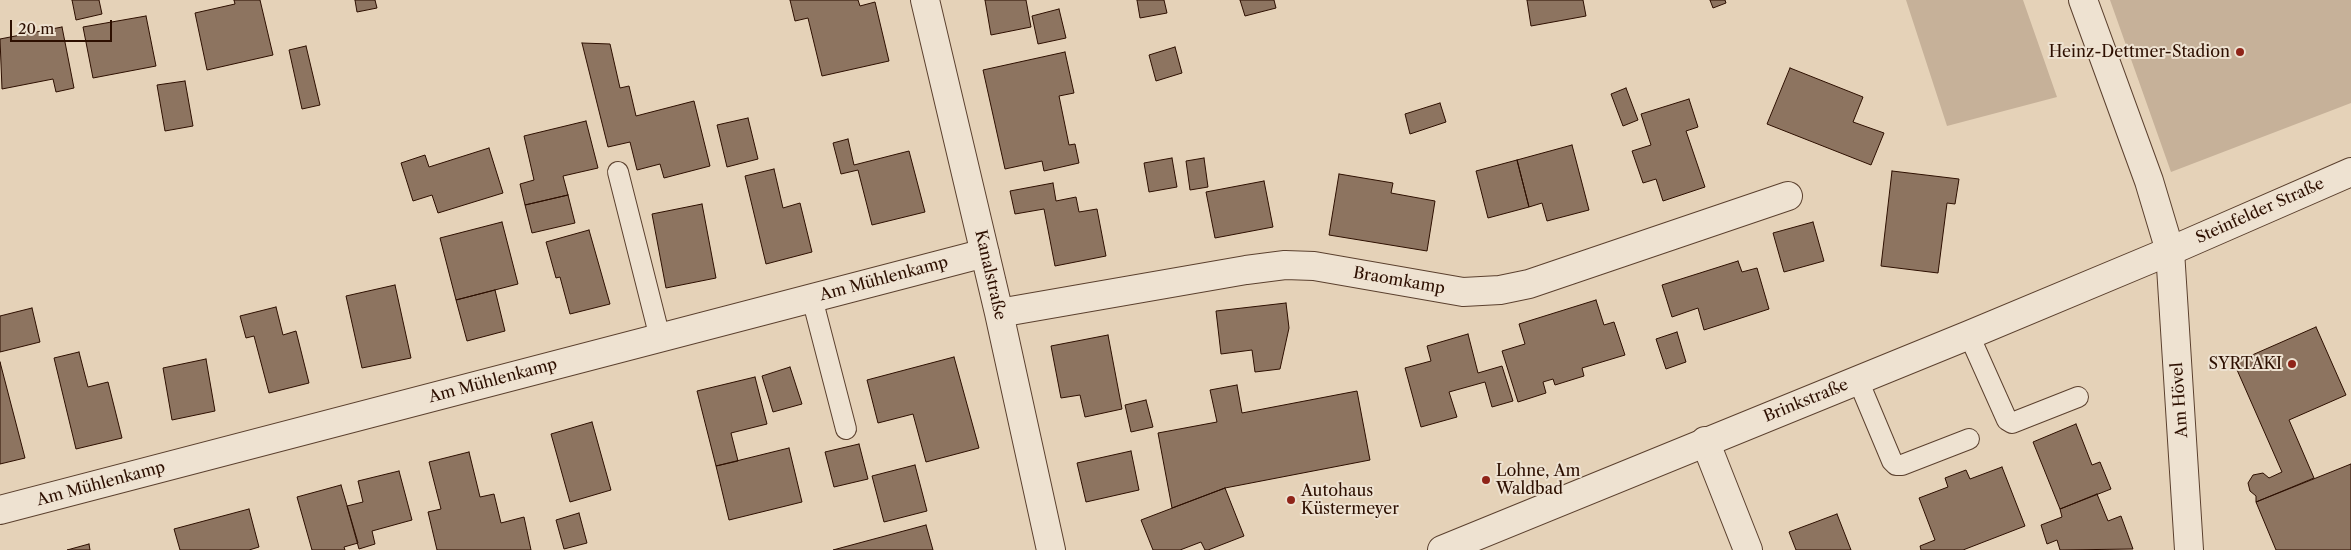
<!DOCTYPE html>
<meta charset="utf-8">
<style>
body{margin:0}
#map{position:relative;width:2351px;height:550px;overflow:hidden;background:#e5d2b8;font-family:"Libre Caslon Text",serif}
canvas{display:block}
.scale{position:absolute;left:10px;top:20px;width:102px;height:22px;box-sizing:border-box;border:2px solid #2d0f00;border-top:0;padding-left:6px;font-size:15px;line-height:18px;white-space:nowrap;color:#2d0f00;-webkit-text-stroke:4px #eee2d1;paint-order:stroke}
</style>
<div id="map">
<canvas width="2351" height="550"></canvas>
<div class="scale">20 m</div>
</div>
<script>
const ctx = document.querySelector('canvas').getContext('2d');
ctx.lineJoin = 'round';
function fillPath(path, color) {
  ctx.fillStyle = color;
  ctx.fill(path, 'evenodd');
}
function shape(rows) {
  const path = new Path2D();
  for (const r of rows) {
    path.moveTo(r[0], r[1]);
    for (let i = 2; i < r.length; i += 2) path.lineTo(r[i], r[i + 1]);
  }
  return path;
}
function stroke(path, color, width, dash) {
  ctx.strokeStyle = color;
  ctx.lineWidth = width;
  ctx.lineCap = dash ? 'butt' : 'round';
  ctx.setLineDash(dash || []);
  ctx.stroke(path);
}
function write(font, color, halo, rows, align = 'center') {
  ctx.font = font + ' "Libre Caslon Text",serif';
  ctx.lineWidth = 4;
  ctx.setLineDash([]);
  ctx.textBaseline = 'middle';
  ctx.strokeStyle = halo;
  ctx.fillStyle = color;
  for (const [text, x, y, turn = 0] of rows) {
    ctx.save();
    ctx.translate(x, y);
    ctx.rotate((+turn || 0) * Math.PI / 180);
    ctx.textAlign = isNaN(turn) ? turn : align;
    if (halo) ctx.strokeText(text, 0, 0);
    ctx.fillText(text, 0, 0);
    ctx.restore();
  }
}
const green = shape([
 [1906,0,2023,0,2057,97,1947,126],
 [2110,0,2351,0,2351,103,2171,172]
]);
const building = shape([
 [72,0,99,0,102,14,76,20,72,0],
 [234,0,260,0,273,55,207,70,195,13,235,4,234,0],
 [355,0,375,0,377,8,357,12,355,0],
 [790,0,858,0,860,6,875,2,889,61,822,76,808,18,795,21,790,0],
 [985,0,1026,0,1031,27,991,35,985,0],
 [1137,0,1164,0,1167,13,1140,18,1137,0],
 [1240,0,1274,0,1276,8,1245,16,1240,0],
 [1527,0,1583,0,1586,16,1531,26,1527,0],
 [1710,0,1725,0,1726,3,1713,8,1710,0],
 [1059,9,1066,38,1038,44,1032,16,1059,9],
 [146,16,156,66,93,78,83,27,146,16],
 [62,27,74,88,56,92,53,79,2,89,0,39,62,27],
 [582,43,610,44,620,88,629,86,636,116,694,101,710,166,664,178,660,164,637,170,630,142,608,147,582,43],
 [306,46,320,105,302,109,289,50,306,46],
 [1175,47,1182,73,1156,81,1149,55,1175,47],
 [1065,52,1074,93,1059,96,1069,145,1075,144,1079,163,1044,171,1042,161,1005,169,983,70,1065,52],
 [1790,68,1863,97,1853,122,1884,133,1871,165,1767,124,1790,68],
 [185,81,193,126,165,131,157,85,185,81],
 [1626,88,1638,120,1623,126,1611,94,1626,88],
 [1689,99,1698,127,1686,131,1705,187,1663,201,1656,179,1643,183,1632,151,1651,145,1641,114,1689,99],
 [1440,103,1446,122,1410,134,1405,114,1440,103],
 [748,118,758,159,727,167,717,125,748,118],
 [586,121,598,168,563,176,568,195,525,205,520,184,534,180,524,136,586,121],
 [848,139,854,165,909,151,925,212,872,225,858,170,841,174,833,143,848,139],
 [1572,145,1589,210,1547,221,1542,203,1529,207,1517,160,1572,145],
 [489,148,503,193,438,213,432,195,413,201,401,163,425,155,429,167,489,148],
 [1172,158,1177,187,1149,192,1144,163,1172,158],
 [1204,158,1208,187,1190,190,1186,161,1204,158],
 [1517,160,1529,207,1488,218,1476,171,1517,160],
 [774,169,783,208,800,203,812,252,766,264,745,176,774,169],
 [1892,171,1959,179,1955,204,1947,203,1938,273,1881,266,1892,171],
 [1339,174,1393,183,1391,193,1435,201,1427,251,1329,235,1339,174],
 [1264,181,1273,227,1215,238,1206,192,1264,181],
 [1053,183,1056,201,1076,197,1079,212,1097,209,1106,256,1055,266,1044,209,1015,214,1010,191,1053,183],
 [568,195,575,223,532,233,525,205,568,195],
 [702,204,716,278,666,288,652,214,702,204],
 [502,222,518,284,456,300,440,238,502,222],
 [1813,222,1824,261,1784,272,1773,233,1813,222],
 [589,230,610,304,570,314,560,277,556,278,546,242,589,230],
 [1738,261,1742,272,1757,268,1769,309,1704,330,1698,308,1672,317,1662,285,1738,261],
 [395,285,411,358,362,368,346,296,395,285],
 [495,290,505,331,467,341,456,300,495,290],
 [1596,300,1604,325,1614,322,1625,355,1582,368,1584,376,1555,385,1553,379,1543,382,1546,393,1518,402,1502,351,1525,344,1519,324,1596,300],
 [1286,303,1289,328,1280,369,1255,372,1252,350,1221,354,1216,311,1286,303],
 [276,307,283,335,296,331,309,383,269,393,254,336,246,338,240,316,276,307],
 [32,308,40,342,0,352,0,316,32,308],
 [2316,327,2346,395,2289,420,2314,478,2256,502,2256,496,2250,491,2248,483,2253,475,2263,473,2269,478,2282,472,2234,363,2316,327],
 [1677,332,1686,362,1666,369,1656,339,1677,332],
 [1468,334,1478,373,1502,366,1513,401,1492,407,1485,382,1449,392,1457,417,1421,427,1405,368,1431,361,1427,346,1468,334],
 [1108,335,1122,409,1085,417,1080,395,1061,398,1051,346,1108,335],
 [79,352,88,387,108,382,122,438,76,449,54,358,79,352],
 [954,357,979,448,926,462,913,414,878,423,867,380,954,357],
 [206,359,215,411,172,420,163,368,206,359],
 [0,362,25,458,0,464,0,362],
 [790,367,802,404,773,412,762,376,790,367],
 [755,377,767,424,731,433,738,461,716,466,697,391,755,377],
 [1237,385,1242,413,1357,391,1370,460,1225,488,1172,508,1158,433,1217,422,1210,390,1237,385],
 [1146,400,1153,427,1131,432,1125,405,1146,400],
 [592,422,611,490,570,502,551,434,592,422],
 [2076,424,2092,465,2100,462,2111,489,2060,509,2033,442,2076,424],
 [859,444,868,479,834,487,825,452,859,444],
 [789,448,802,502,729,520,716,466,789,448],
 [1131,451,1139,490,1086,502,1077,463,1131,451],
 [469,452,480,497,494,494,501,523,524,517,531,550,437,550,428,512,441,509,429,462,469,452],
 [2351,464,2351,550,2276,550,2256,502,2351,464],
 [915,465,927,511,884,522,872,476,915,465],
 [2002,467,2025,526,1963,550,1921,550,1920,546,1935,540,1919,498,1948,487,1945,478,1966,470,1970,479,2002,467],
 [399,471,412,520,372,531,375,544,359,549,347,506,363,502,358,481,399,471],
 [341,485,358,543,344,547,345,550,312,550,297,497,341,485],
 [1225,488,1244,536,1208,550,1205,550,1201,542,1180,550,1153,550,1141,520,1225,488],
 [2097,494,2108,521,2121,516,2133,549,2060,550,2057,540,2047,544,2041,525,2062,517,2060,509,2097,494],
 [249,509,259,547,249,550,180,550,174,529,249,509],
 [579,513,587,543,564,549,556,520,579,513],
 [1837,514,1851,550,1796,550,1789,532,1837,514],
 [926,525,933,550,833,550,926,525],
 [89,544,90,550,67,550,89,544]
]);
const service = shape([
 [618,172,660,338],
 [812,298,846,429],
 [1969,335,2007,420,2012,423,2078,397],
 [1858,380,1892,461,1896,465,1902,465,1969,439]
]);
const minor = shape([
 [925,0,999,313,1051,550],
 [2083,0,2149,181,2170,251,2189,550],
 [999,313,1246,270,1285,265,1314,266,1463,292,1500,290,1529,284,1788,196],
 [1705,441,1748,550],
 [0,510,985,253]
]);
const tertiary = shape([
 [1442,550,1969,335,2170,251,2351,172]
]);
const markers = [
 [2240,52,5,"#8f2418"],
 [2292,364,5,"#8f2418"],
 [1486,480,5,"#8f2418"],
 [1291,500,5,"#8f2418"]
];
const poiNames = [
 ["Heinz-Dettmer-Stadion",2230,52],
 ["SYRTAKI",2282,364],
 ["Lohne, Am",1496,471,"left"],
 ["Waldbad",1496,489,"left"],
 ["Autohaus",1301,491,"left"],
 ["Küstermeyer",1301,509,"left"]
];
const streetNames = [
 ["Steinfelder Straße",2260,211,-24],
 ["Kanalstraße",990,275,77],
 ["Am Mühlenkamp",884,279,-15],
 ["Braomkamp",1399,281,10],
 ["Am Mühlenkamp",493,381,-15],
 ["Am Hövel",2180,400,-94],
 ["Brinkstraße",1806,401,-22],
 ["Am Mühlenkamp",101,484,-15]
];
fillPath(green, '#c6b199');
fillPath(building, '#8d7460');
stroke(building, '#2d0f00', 1);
stroke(service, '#5b402e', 22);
stroke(minor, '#5b402e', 30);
stroke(tertiary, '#5b402e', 30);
stroke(service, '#eee2d1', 20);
stroke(minor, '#eee2d1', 28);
stroke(tertiary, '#eee2d1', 28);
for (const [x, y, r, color] of markers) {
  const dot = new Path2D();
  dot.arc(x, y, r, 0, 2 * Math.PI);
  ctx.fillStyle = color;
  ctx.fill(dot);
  stroke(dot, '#eee2d1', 2);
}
write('16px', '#2d0f00', '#eee2d1', poiNames, 'right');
write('16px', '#2d0f00', '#eee2d1', streetNames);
</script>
